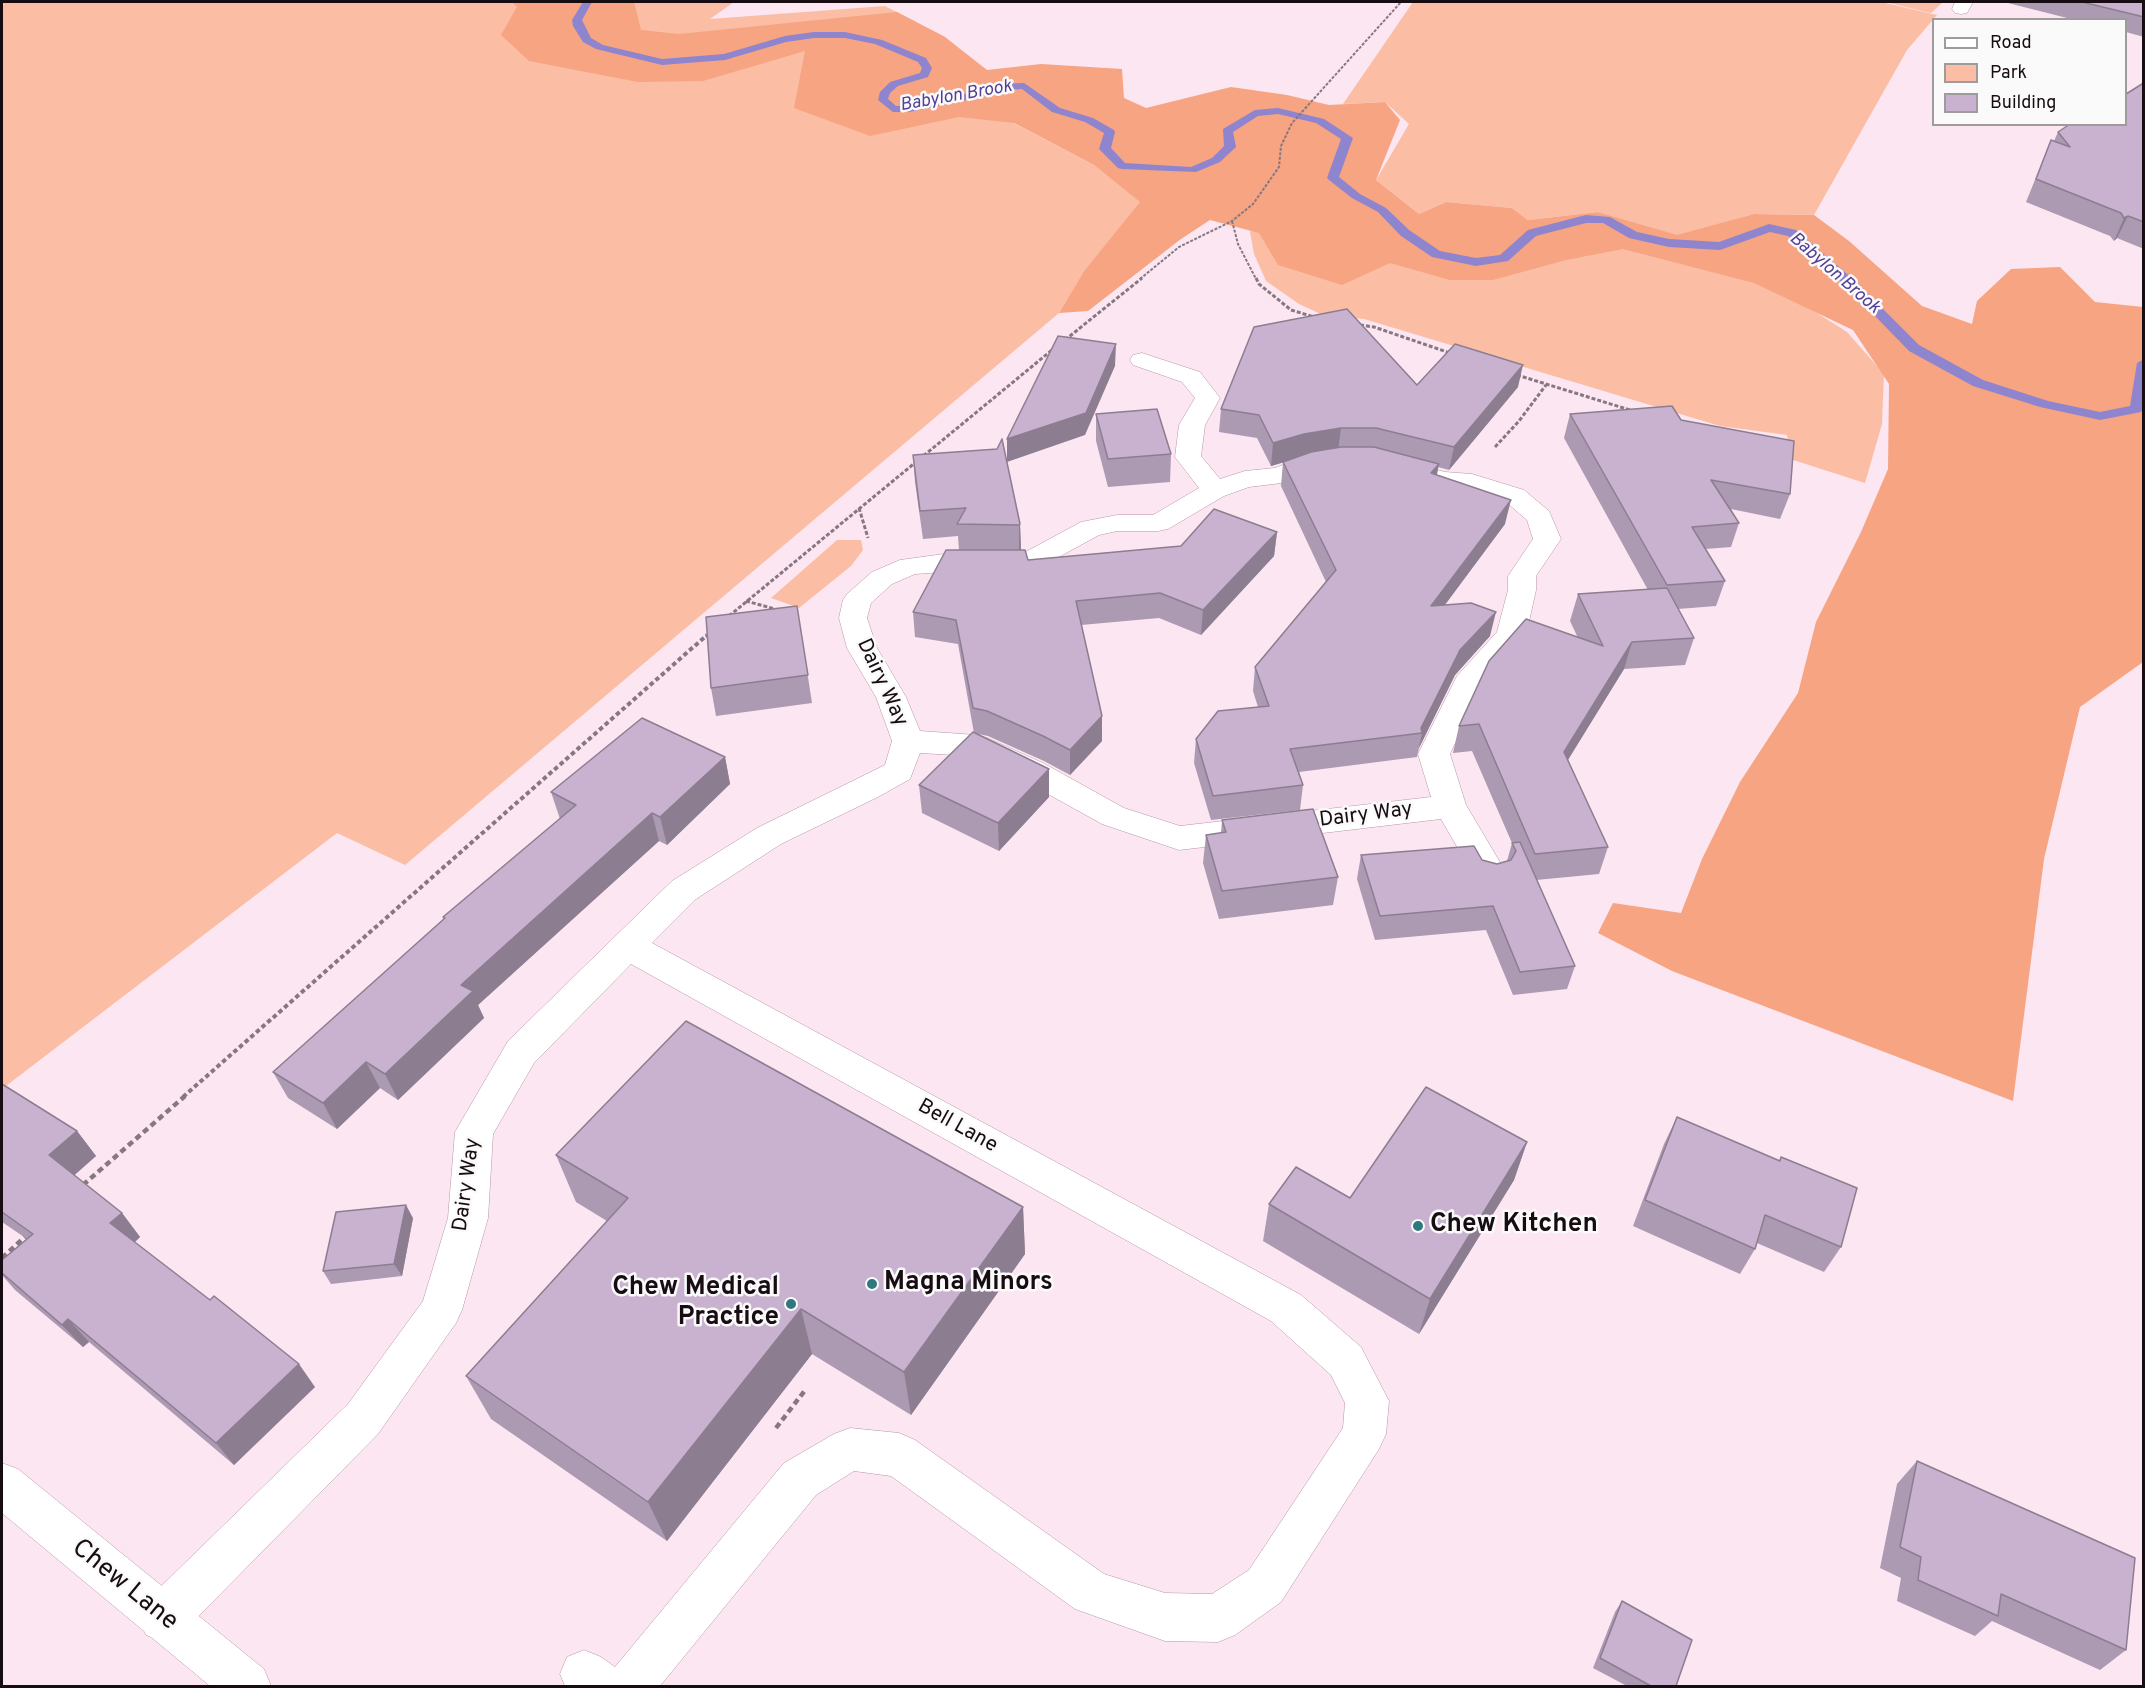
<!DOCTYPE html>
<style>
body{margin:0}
#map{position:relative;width:2145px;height:1688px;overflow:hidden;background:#fce6f1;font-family:Overpass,sans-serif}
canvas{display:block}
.frame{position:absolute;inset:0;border:3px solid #170c12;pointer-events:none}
.legend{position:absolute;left:1932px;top:18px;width:195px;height:108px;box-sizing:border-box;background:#fafafa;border:2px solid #9f9b9d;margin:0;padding:8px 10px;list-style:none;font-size:18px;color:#170c12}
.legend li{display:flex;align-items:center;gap:12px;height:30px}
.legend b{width:30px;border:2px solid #9f9b9d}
</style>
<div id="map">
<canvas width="2145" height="1688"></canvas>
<div class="frame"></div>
<ul class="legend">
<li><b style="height:8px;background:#fff"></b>Road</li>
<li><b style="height:16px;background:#fbbea5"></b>Park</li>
<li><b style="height:16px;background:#c8b2cf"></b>Building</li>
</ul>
</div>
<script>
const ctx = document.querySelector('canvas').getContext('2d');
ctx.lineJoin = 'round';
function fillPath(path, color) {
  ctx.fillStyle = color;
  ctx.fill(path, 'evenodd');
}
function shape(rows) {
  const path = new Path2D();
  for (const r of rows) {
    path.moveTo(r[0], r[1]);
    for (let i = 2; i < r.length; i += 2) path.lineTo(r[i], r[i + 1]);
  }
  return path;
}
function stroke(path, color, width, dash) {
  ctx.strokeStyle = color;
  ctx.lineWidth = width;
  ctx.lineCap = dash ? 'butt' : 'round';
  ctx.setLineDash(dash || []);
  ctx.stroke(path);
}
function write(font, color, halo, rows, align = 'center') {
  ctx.font = font + ' Overpass,sans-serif';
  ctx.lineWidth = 5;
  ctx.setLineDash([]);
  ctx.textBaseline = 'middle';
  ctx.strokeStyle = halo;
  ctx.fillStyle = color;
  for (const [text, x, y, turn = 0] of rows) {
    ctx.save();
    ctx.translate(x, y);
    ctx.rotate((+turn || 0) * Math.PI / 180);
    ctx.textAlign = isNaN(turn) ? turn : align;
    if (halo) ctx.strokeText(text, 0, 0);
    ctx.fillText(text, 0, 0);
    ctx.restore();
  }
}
const green = shape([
 [2,2,734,2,710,19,885,6,945,37,992,112,1094,165,1141,202,1084,271,1059,313,405,865,337,833,2,1089],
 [1413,2,1881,2,1937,15,1907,50,1814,215,1754,214,1677,236,1598,212,1528,220,1512,208,1446,202,1419,214,1376,180,1409,124,1385,102,1343,104],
 [1885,2,1943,2,1931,13],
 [1291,172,1380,221,1593,238,1763,279,1847,332,1884,374,1882,424,1865,483,1790,459,1787,435,1720,426,1364,319,1325,316,1299,304,1266,281,1254,254,1250,232],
 [837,540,861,540,863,550,851,566,799,608,771,598]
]);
const forest = shape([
 [512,2,634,2,641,30,679,34,897,12,945,37,987,70,1041,64,1122,69,1124,98,1146,108,1231,87,1287,95,1329,105,1385,102,1400,120,1376,180,1419,214,1446,202,1512,208,1528,220,1598,212,1677,235,1754,214,1814,215,1849,241,1922,306,1972,324,1977,301,2011,269,2060,267,2095,302,2143,307,2143,662,2080,707,2044,859,2013,1101,1672,971,1598,933,1613,903,1681,913,1702,859,1740,782,1798,693,1816,622,1861,532,1888,469,1889,384,1853,330,1754,283,1623,249,1566,260,1493,280,1450,280,1390,263,1342,285,1278,265,1259,233,1210,220,1181,239,1088,311,1059,313,1084,271,1140,202,1094,165,1014,123,959,117,870,136,794,108,805,51,703,81,638,82,529,61,501,35,517,7]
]);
const stream = shape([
 [583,2,592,2,582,20,591,38,603,45,662,59,724,54,785,36,814,32,845,32,882,40,926,58,932,68,928,77,898,86,890,93,888,99,896,106,909,106,969,93,1000,84,1024,83,1060,108,1093,118,1114,130,1115,132,1111,148,1125,163,1191,167,1212,158,1224,146,1223,129,1255,110,1278,108,1324,119,1353,138,1339,177,1360,194,1386,208,1409,230,1440,251,1476,258,1500,255,1528,230,1586,215,1610,217,1637,232,1669,239,1719,242,1769,224,1796,230,1854,280,1919,345,1983,380,2048,401,2100,412,2130,406,2137,363,2144,359,2143,409,2141,412,2100,420,2040,407,1973,386,1909,351,1846,286,1788,236,1770,232,1720,250,1669,247,1629,238,1603,223,1586,223,1536,236,1508,261,1476,266,1432,257,1401,236,1378,212,1352,198,1329,180,1327,178,1341,139,1316,123,1278,114,1258,116,1233,132,1236,147,1220,162,1196,172,1122,169,1118,168,1099,149,1104,133,1085,122,1052,112,1022,89,1001,90,971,99,909,112,893,112,878,100,880,92,890,82,920,73,922,68,918,62,875,44,845,38,814,38,786,42,725,60,662,65,596,49,583,42,573,26,572,20,583,2]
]);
const pathFar3 = shape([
 [1232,221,1238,244,1256,279],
 [1140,279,1179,247,1232,221,1253,204,1279,167,1281,146,1292,123,1401,2]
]);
const pathFar2 = shape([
 [1256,278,1259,284,1291,310,1314,317],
 [1360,325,1374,327,1450,353],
 [1065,340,1142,278],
 [1517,375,1630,410],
 [1495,447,1519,421,1546,385],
 [859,508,868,538],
 [746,601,775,609],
 [729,616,1052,350],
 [706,637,710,633]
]);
const pathFar1 = shape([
 [183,1097,707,635]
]);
const path = shape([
 [83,1185,185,1096],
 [2,1258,28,1234],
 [776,1428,806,1389]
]);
const minor = shape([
 [1955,2,1973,2,1967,13,1961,14,1955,13,1952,9,1955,2],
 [1142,353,1200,372,1220,398,1205,425,1201,456,1220,479,1245,471,1275,468,1293,461,1324,455,1333,457,1337,463,1333,469,1309,474,1289,482,1249,487,1224,496,1168,529,1158,531,1117,531,1099,535,1035,570,1025,573,944,572,915,574,892,584,871,603,867,618,877,648,906,697,920,731,976,735,987,738,1043,763,1124,808,1180,826,1431,797,1418,754,1457,676,1497,632,1508,590,1508,576,1533,539,1527,520,1506,502,1461,488,1444,488,1401,477,1397,471,1401,465,1410,463,1445,472,1472,474,1524,490,1549,511,1561,539,1536,576,1536,590,1526,635,1481,687,1450,754,1466,805,1507,874,1502,883,1490,886,1478,883,1441,819,1179,850,1102,824,1021,779,971,756,920,753,910,779,878,797,781,844,696,899,652,943,1301,1295,1361,1347,1389,1401,1386,1434,1379,1449,1281,1602,1235,1635,1218,1642,1165,1641,1075,1609,891,1476,854,1471,816,1495,660,1686,565,1686,560,1674,567,1657,584,1650,601,1657,615,1667,784,1463,834,1434,850,1428,899,1433,915,1440,1104,1574,1165,1593,1212,1594,1249,1570,1343,1428,1345,1403,1331,1375,1271,1321,631,964,534,1063,493,1134,488,1218,462,1310,456,1323,378,1434,180,1635,163,1642,146,1635,139,1618,146,1601,348,1404,423,1301,448,1218,455,1132,508,1041,672,881,757,828,885,765,892,741,876,697,847,648,839,618,843,600,847,594,872,572,900,560,944,554,1020,555,1081,522,1117,515,1153,515,1199,488,1175,457,1179,425,1195,398,1182,382,1133,365,1130,360,1133,355,1142,353]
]);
const major = shape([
 [2,1463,18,1469,264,1669,271,1686,210,1686,2,1513,2,1463]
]);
const wall = shape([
 [2004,2,2144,2,2144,37,2126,32,2126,20,2075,20],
 [2144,85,2144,249,2117,238,2114,241,2110,236,2026,202,2051,140,2054,141,2058,132],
 [1417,385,1518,387,1449,470,1438,467,1437,475,1505,524,1445,605,1490,636,1455,675,1419,748,1417,757,1299,772,1303,785,1300,810,1211,820,1194,763,1196,739,1258,707,1253,691,1255,667,1326,582,1281,486,1283,462,1271,466,1257,438,1219,432,1221,409],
 [1096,414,1171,454,1170,482,1108,487,1096,441],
 [1570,414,1681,420,1790,494,1780,519,1731,509,1739,523,1731,547,1705,549,1725,581,1716,606,1678,609,1694,638,1685,665,1624,669,1568,760,1608,847,1599,874,1536,880,1575,966,1567,989,1513,995,1486,930,1375,940,1357,879,1361,855,1482,860,1497,864,1507,861,1512,843,1472,751,1453,753,1459,726,1578,638,1570,621,1578,594,1648,590,1564,438],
 [913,455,1020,524,1021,550,1028,560,1181,546,1277,532,1274,556,1201,635,1159,618,1081,625,1102,741,1070,775,1044,761,988,736,974,733,958,644,915,637,913,612,959,550,958,536,923,539,915,482],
 [797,606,812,703,716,716,711,688],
 [725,757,730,784,667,845,659,841,478,1005,484,1018,398,1100,380,1088,337,1129,288,1098,273,1072,444,919,443,917,560,819,551,792],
 [1049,769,1049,797,999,851,922,813,919,785],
 [1222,820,1338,877,1333,905,1219,919,1203,863,1206,835,1221,833],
 [2,1084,77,1131,96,1156,74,1175,122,1213,140,1237,135,1242,315,1387,234,1465,89,1342,83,1347,15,1290,2,1275,2,1260,27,1239,2,1222],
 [1677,1117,1779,1161,1781,1157,1841,1247,1824,1272,1757,1243,1755,1249,1740,1274,1633,1226,1664,1144],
 [1527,1142,1514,1180,1419,1334,1263,1241,1269,1204,1350,1198],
 [556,1155,1023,1207,1025,1254,911,1415,812,1354,667,1541,491,1419,466,1376,607,1221,576,1202],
 [413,1218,402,1276,331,1284,323,1271],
 [1917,1461,2126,1650,2100,1670,1992,1621,1975,1636,1897,1601,1901,1578,1880,1568,1897,1484],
 [1622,1601,1676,1686,1627,1686,1593,1668,1615,1612]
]);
const shadedWall = shape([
 [2128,216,2117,238,2114,241,2124,218],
 [1116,344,1115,366,1085,435,1007,462,1007,439],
 [1523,365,1518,387,1449,470,1454,447],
 [1341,428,1338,451,1302,457,1271,466,1273,443,1304,434],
 [1439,464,1434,488,1431,473],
 [1511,500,1505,524,1426,630,1431,606],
 [1020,524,1021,552,1019,553,1019,525],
 [1277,532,1274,556,1201,635,1203,610],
 [1496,612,1490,636,1455,675,1419,748,1422,733,1421,728,1460,650],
 [1632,642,1624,669,1556,779,1564,752],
 [1102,716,1102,741,1070,775,1070,750],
 [725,757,730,784,667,845,660,817],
 [1049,769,1049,797,999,851,998,823],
 [652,813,659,841,478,1005,484,1018,398,1100,385,1074,461,985],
 [366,1062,380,1088,337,1129,323,1103],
 [77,1131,96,1156,69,1180,49,1155],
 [1527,1142,1514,1180,1419,1334,1430,1299],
 [406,1205,413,1218,402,1276,394,1264],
 [1023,1207,1025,1254,911,1415,904,1372],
 [122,1213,140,1237,129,1247,110,1223],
 [801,1309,812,1354,667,1541,648,1502],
 [68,1319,89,1342,83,1347,62,1325],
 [299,1364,315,1387,234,1465,216,1443]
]);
const building = shape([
 [2082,2,2144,2,2144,17,2082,2],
 [2142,84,2144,85,2144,222,2128,216,2124,218,2121,213,2036,179,2051,140,2070,147,2058,132,2070,124,2126,124,2126,94,2142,84],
 [1347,309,1417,385,1455,344,1523,365,1454,447,1376,428,1341,428,1304,434,1273,443,1259,415,1221,409,1254,327,1347,309],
 [1058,336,1116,344,1086,413,1007,439,1058,336],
 [1672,406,1681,420,1794,441,1790,494,1711,480,1739,523,1692,527,1725,581,1667,585,1570,414,1672,406],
 [1157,409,1171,454,1108,459,1096,414,1157,409],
 [1002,439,1020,524,1019,525,957,524,966,508,920,511,913,455,997,449,1002,439],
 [1341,447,1374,447,1439,464,1431,473,1511,500,1431,606,1471,603,1496,612,1460,650,1421,728,1422,733,1290,749,1303,785,1213,796,1196,739,1218,711,1269,706,1255,667,1336,570,1283,462,1311,452,1341,447],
 [1214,509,1277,532,1203,610,1160,593,1076,601,1102,716,1070,750,1043,736,987,711,973,708,956,620,913,612,946,550,1025,550,1028,560,1181,546,1214,509],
 [1667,588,1694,638,1632,642,1564,752,1608,847,1535,854,1479,724,1459,726,1489,661,1526,619,1603,646,1578,594,1667,588],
 [797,606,808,675,711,688,706,617,797,606],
 [642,718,725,757,660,817,652,813,461,985,473,991,385,1074,366,1062,323,1103,273,1072,445,918,443,917,576,805,551,792,642,718],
 [973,732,1049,769,998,823,919,785,973,732],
 [1313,809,1338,877,1222,891,1206,835,1226,832,1222,820,1313,809],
 [1520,842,1575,966,1520,972,1493,906,1380,916,1361,855,1474,846,1482,860,1497,864,1511,860,1516,851,1512,843,1520,842],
 [686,1021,1023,1207,904,1372,801,1309,648,1502,466,1376,628,1198,556,1155,686,1021],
 [2,1084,77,1131,49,1155,122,1213,110,1223,210,1300,214,1296,299,1364,216,1443,68,1319,62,1325,2,1273,2,1260,33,1234,2,1212,2,1084],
 [1426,1087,1527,1142,1430,1299,1269,1204,1296,1167,1350,1198,1426,1087],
 [1677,1117,1780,1161,1781,1157,1857,1188,1841,1247,1765,1215,1755,1249,1645,1200,1677,1117],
 [406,1205,394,1264,323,1271,336,1212,406,1205],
 [1917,1461,2135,1558,2126,1650,2001,1594,1998,1616,1918,1580,1921,1557,1900,1547,1917,1461],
 [1622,1601,1692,1640,1676,1686,1651,1686,1600,1658,1622,1601]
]);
const markers = [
 [1418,1226,6,"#2f787f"],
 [872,1284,6,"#2f787f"],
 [791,1304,6,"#2f787f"]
];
const farWaternames = [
 ["Babylon Brook",956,97,-10],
 ["Babylon Brook",1834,274,41]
];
const streetNames = [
 ["Dairy Way",881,683,65],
 ["Dairy Way",1366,816,-7],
 ["Bell Lane",957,1127,29],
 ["Dairy Way",468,1185,-82]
];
const nearPoinames = [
 ["Chew Kitchen",1430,1226],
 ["Magna Minors",884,1284],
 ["Chew Medical",779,1289,"right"],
 ["Practice",779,1319,"right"]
];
const nearStreetnames = [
 ["Chew Lane",124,1586,39]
];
fillPath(green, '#fbbea5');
fillPath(forest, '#f6a482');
fillPath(stream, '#8f84ce');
stroke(minor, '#b795a6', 1);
stroke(major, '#b795a6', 1);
stroke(pathFar3, '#877780', 2, [3, 1.5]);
stroke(pathFar2, '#877780', 3, [4, 2]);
stroke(pathFar1, '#877780', 4, [4.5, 3]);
stroke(path, '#877780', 4.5, [6, 4]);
fillPath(minor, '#fff');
fillPath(major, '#fff');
fillPath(wall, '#ac99b2');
fillPath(shadedWall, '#8c7d91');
fillPath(building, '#c8b2cf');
stroke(building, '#8c7d91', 1.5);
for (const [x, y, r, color] of markers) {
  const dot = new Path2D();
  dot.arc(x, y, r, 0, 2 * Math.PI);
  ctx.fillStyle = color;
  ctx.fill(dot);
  stroke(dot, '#fafafa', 2);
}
write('italic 18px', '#523e96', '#fafafa', farWaternames);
write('21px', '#170c12', '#fafafa', streetNames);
write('bold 26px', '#170c12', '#fafafa', nearPoinames, 'left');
write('26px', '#170c12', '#fafafa', nearStreetnames);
</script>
